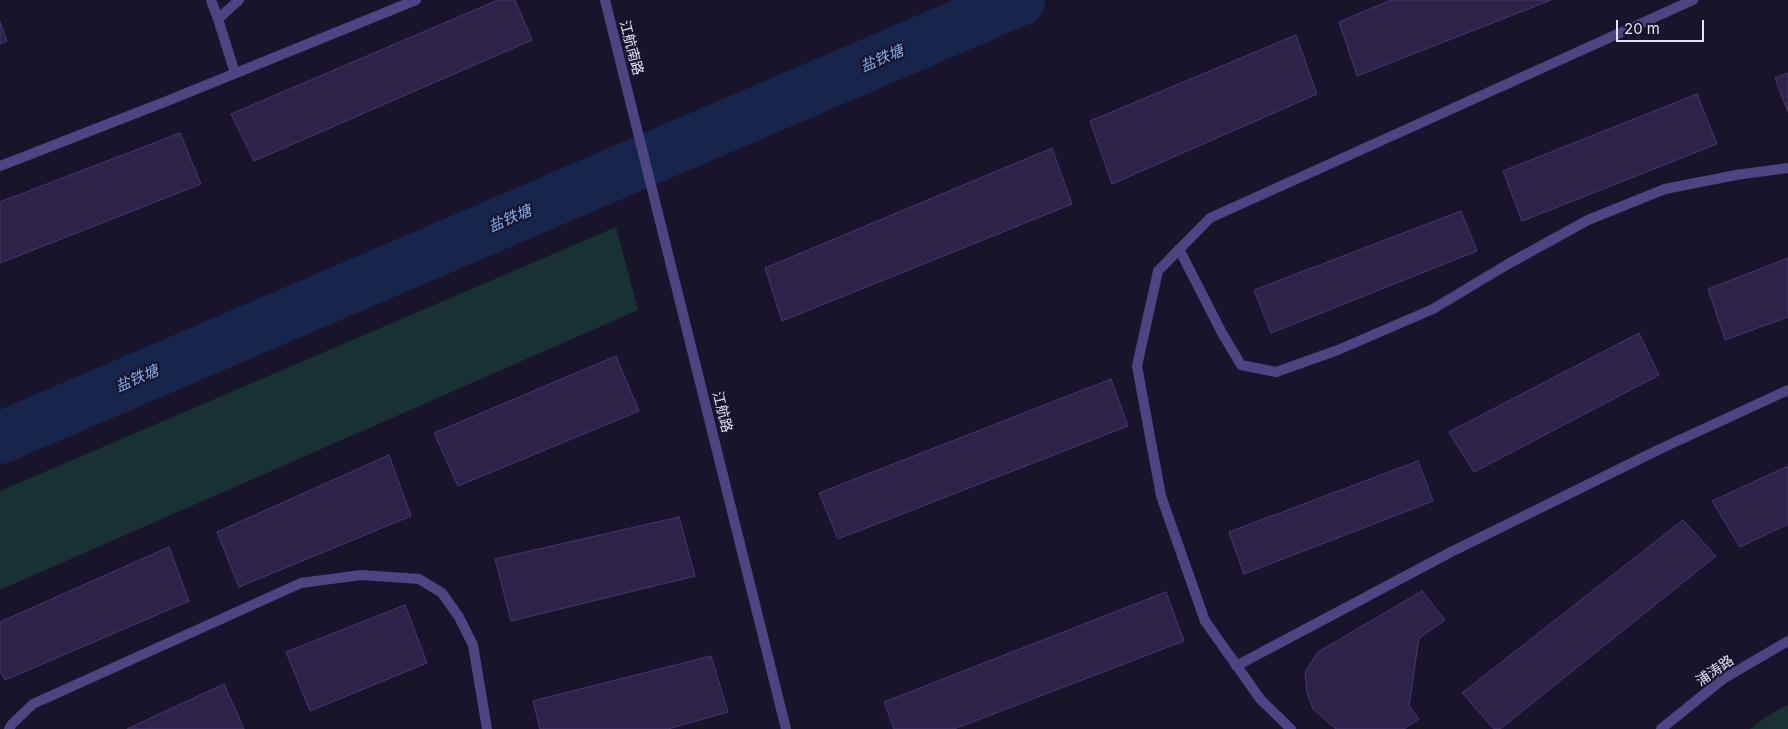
<!DOCTYPE html>
<meta charset="utf-8">
<style>
body{margin:0}
#map{position:relative;width:1788px;height:729px;overflow:hidden;background:#1a142a;font-family:Inter,sans-serif}
canvas{display:block}
.scale{position:absolute;left:1616px;top:20px;width:88px;height:22px;box-sizing:border-box;border:2px solid #e6e0fc;border-top:0;padding-left:6px;font-size:15px;line-height:18px;white-space:nowrap;color:#e6e0fc;-webkit-text-stroke:4px #1a142a;paint-order:stroke}
</style>
<div id="map">
<canvas width="1788" height="729"></canvas>
<div class="scale">20 m</div>
</div>
<script>
const ctx = document.querySelector('canvas').getContext('2d');
ctx.lineJoin = 'round';
function fillPath(path, color) {
  ctx.fillStyle = color;
  ctx.fill(path, 'evenodd');
}
function shape(rows) {
  const path = new Path2D();
  for (const r of rows) {
    path.moveTo(r[0], r[1]);
    for (let i = 2; i < r.length; i += 2) path.lineTo(r[i], r[i + 1]);
  }
  return path;
}
function stroke(path, color, width, dash) {
  ctx.strokeStyle = color;
  ctx.lineWidth = width;
  ctx.lineCap = dash ? 'butt' : 'round';
  ctx.setLineDash(dash || []);
  ctx.stroke(path);
}
function write(font, color, halo, rows, align = 'center') {
  ctx.font = font + ' Inter,"Noto Sans SC",sans-serif';
  ctx.lineWidth = 4.5;
  ctx.setLineDash([]);
  ctx.textBaseline = 'middle';
  ctx.strokeStyle = halo;
  ctx.fillStyle = color;
  for (const [text, x, y, turn = 0] of rows) {
    ctx.save();
    ctx.translate(x, y);
    ctx.rotate((+turn || 0) * Math.PI / 180);
    ctx.textAlign = isNaN(turn) ? turn : align;
    if (halo) ctx.strokeText(text, 0, 0);
    ctx.fillText(text, 0, 0);
    ctx.restore();
  }
}
const green = shape([
 [616,227,638,310,0,590,0,491],
 [1788,704,1788,729,1750,729,1765,718]
]);
const river = shape([
 [0,438,1019,0]
]);
const building = shape([
 [498,0,515,0,532,40,254,161,231,114,498,0],
 [1391,0,1551,0,1357,76,1339,22,1391,0],
 [0,22,7,41,0,44,0,22],
 [1296,35,1317,94,1112,184,1090,121,1296,35],
 [1788,73,1788,113,1775,78,1788,73],
 [1697,94,1717,144,1522,221,1503,171,1697,94],
 [180,133,201,184,0,263,0,202,180,133],
 [1052,148,1072,204,782,321,765,268,1052,148],
 [1461,211,1477,251,1271,333,1254,290,1461,211],
 [1788,258,1788,317,1725,340,1708,289,1788,258],
 [1639,333,1659,375,1474,472,1449,432,1639,333],
 [616,356,639,411,458,486,434,433,616,356],
 [1111,379,1128,426,838,539,819,493,1111,379],
 [389,455,411,516,239,587,217,532,389,455],
 [1418,461,1433,501,1244,574,1229,532,1418,461],
 [1788,466,1788,524,1740,547,1712,501,1788,466],
 [679,517,695,576,511,621,495,559,679,517],
 [1683,520,1716,556,1500,729,1494,729,1462,693,1683,520],
 [169,547,189,601,5,680,0,671,0,622,169,547],
 [1422,591,1445,620,1419,638,1409,706,1419,719,1404,729,1336,729,1313,709,1307,693,1305,672,1318,652,1422,591],
 [1166,592,1184,641,954,729,894,729,884,702,1166,592],
 [405,605,427,663,310,711,286,652,405,605],
 [711,656,728,712,668,729,540,729,533,701,711,656],
 [224,684,244,729,127,729,224,684]
]);
const service = shape([
 [211,0,218,19],
 [235,73,218,19,239,0],
 [0,166,167,101,416,0],
 [1179,249,1222,333,1241,365,1276,372,1338,350,1433,309,1508,264,1588,220,1665,189,1736,175,1788,168],
 [1236,666,1451,552,1660,449,1788,390],
 [9,729,12,724,33,704,301,583,361,575,419,579,442,593,459,617,473,645,487,729],
 [1291,729,1261,700,1205,621,1161,496,1137,366,1158,271,1210,218,1693,0]
]);
const minor = shape([
 [605,0,786,729],
 [1661,729,1723,679,1788,641]
]);
const streetNames = [
 ["江航南路",631,48,75],
 ["江航路",722,412,76],
 ["浦涛路",1715,671,-35]
];
const waterNames = [
 ["盐铁塘",882,59,-23],
 ["盐铁塘",510,219,-23],
 ["盐铁塘",137,379,-23]
];
fillPath(green, '#183133');
stroke(river, '#16254c', 52);
fillPath(building, '#2e2249');
stroke(building, '#483772', 1);
stroke(service, '#4d4583', 10);
stroke(minor, '#4d4583', 10);
write('14px', '#e6e0fc', '#1a142a', streetNames);
write('italic 15px', '#7aaef0', '#1a142a', waterNames);
</script>
